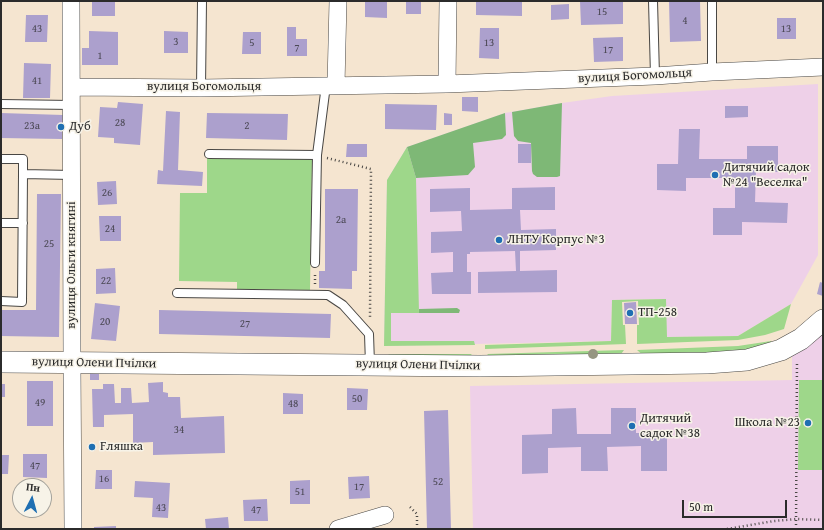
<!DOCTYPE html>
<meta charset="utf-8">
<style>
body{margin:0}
#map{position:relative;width:824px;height:530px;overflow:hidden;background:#f5e5d0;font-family:"Gentium Book Plus",serif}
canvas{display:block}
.frame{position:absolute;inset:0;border:2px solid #2b2b2b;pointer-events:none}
.north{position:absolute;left:12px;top:478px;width:40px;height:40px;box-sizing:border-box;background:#f7f3e8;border:1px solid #a5a39c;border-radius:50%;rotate:6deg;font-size:11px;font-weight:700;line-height:16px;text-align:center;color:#2b2b2b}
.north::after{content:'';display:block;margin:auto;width:14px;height:18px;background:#1f6fb2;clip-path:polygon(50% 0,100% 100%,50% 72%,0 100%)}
.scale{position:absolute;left:682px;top:500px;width:105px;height:18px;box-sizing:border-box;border:2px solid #2b2b2b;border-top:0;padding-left:5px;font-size:12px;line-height:14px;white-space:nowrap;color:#2b2b2b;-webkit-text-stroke:3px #f7f3e8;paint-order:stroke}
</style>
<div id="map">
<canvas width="824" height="530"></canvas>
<div class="frame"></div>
<div class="north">Пн</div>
<div class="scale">50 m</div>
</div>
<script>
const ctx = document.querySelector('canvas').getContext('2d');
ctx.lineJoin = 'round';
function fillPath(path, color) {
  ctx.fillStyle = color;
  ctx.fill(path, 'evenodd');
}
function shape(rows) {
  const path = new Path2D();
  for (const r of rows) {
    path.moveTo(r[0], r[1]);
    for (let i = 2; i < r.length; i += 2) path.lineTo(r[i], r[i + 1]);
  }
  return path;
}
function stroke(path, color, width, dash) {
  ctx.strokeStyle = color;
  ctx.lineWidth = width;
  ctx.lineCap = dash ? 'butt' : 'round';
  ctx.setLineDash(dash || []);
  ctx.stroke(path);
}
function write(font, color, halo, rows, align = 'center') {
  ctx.font = font + ' "Gentium Book Plus",serif';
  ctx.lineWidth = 3;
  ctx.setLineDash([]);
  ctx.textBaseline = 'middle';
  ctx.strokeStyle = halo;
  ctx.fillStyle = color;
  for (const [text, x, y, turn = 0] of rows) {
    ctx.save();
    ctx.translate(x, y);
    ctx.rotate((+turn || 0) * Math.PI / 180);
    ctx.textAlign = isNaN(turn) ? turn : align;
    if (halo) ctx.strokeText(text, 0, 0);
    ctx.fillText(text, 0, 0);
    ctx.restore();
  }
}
const built = shape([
 [818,84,818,255,791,304,738,336,666,337,666,299,612,300,611,341,384,346,387,180,407,147,505,113,562,103,612,96],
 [823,330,823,529,473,529,470,386,792,380,792,352]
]);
const green = shape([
 [407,147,416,178,419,313,391,313,391,341,474,341,475,345,384,346,387,180],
 [207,158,312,159,310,290,237,289,237,282,179,281,180,193,207,193],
 [666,299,667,337,738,336,791,304,784,329,765,335,738,340,637,344,637,325,639,325,638,301,622,302,623,325,625,325,626,344,485,349,485,345,611,341,612,300],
 [771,341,771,346,738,354,645,357,637,350,738,346],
 [624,350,619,357,494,360,487,354],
 [388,354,472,354,466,359,393,359],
 [799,380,823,380,823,470,798,470]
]);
const forest = shape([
 [562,103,560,176,557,177,537,177,533,174,532,171,531,143,518,141,514,136,512,112],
 [505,113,506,135,502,139,473,143,475,167,468,175,416,178,407,147],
 [457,308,460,310,459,313,419,313,419,309]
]);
const building = shape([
 [92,1,115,1,115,16,92,16],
 [365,1,387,1,387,18,365,17],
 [406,1,421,1,421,14,406,14],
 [476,1,522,2,522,16,476,15],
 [580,1,623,1,623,24,581,25],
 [669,1,700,1,701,41,670,42],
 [569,4,569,19,551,20,551,5],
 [26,15,48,15,47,42,25,42],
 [777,18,796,18,796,39,777,39],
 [287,27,296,27,296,39,307,39,307,56,287,56],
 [480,28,499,28,499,59,479,58],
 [89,31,118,32,118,65,82,65,82,48,89,48],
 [164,31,188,32,188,53,164,53],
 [243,32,261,32,261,54,242,54],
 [623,37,623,61,594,62,593,38],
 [24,63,51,64,50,98,23,98],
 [462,97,478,97,478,112,462,111],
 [118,102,143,104,140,145,114,143,114,138,98,137,100,107,117,108],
 [385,104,437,105,436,130,385,129],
 [725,106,748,106,748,117,725,118],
 [166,111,180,112,178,170,203,172,202,186,157,184,158,170,163,171],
 [1,113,63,115,62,139,1,138],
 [207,113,288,114,287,140,206,138],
 [444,113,452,114,452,125,444,125],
 [679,129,700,129,699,159,747,159,747,146,778,146,778,172,756,171,755,202,788,203,787,223,742,222,742,235,713,235,713,208,735,208,735,178,686,178,686,191,657,190,657,164,678,164],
 [347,144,367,144,367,157,346,157],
 [518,144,531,144,531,163,518,163],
 [116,181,117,204,98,205,97,182],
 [555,187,555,210,520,210,521,230,556,229,556,250,520,251,520,271,557,270,557,292,478,293,478,272,516,271,515,251,470,252,470,254,467,254,467,272,471,272,471,294,432,294,431,273,453,272,453,252,431,253,431,232,462,231,461,211,430,212,430,189,470,188,470,210,512,209,512,188],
 [325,189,358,189,357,271,352,271,352,289,319,288,319,271,325,271],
 [37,194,61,194,59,337,1,336,1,310,36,310],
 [99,216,121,216,121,241,100,241],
 [115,268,116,293,96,294,96,269],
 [820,282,823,283,823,296,817,294],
 [636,302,637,324,625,324,624,303],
 [95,303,120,306,116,341,91,339],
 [159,310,331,314,330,338,159,334],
 [90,373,99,374,99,380,90,380],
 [27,381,53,381,53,426,27,426],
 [163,382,163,392,168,393,168,397,180,397,181,418,224,416,225,453,153,455,153,442,133,443,133,414,104,415,104,427,93,427,92,389,103,389,103,384,114,384,115,403,121,403,121,388,131,388,132,403,149,402,148,383],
 [1,384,5,384,5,397,1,397],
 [347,388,368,389,367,410,347,410],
 [283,393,303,394,303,414,283,414],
 [576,408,577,434,611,434,611,408,636,408,636,433,667,433,667,471,641,471,641,446,607,447,608,471,581,471,581,447,548,448,548,473,522,474,522,435,552,434,552,409],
 [448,410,451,529,427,529,424,411],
 [23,454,47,454,47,478,23,477],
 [1,455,9,455,8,474,1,474],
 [96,470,112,470,112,489,95,489],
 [369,476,370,498,349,499,348,477],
 [310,480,310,504,290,504,290,481],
 [135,481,170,483,168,518,152,517,153,498,134,497],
 [267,499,268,521,244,521,243,500],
 [228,517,229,529,206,529,205,519],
 [116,526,116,529,94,529,94,527]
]);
const path = shape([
 [327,158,371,169,370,318],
 [315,284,315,273],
 [410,507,417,514,417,529],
 [727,529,774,521,796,519,823,520],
 [796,529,797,361]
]);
const service = shape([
 [653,1,655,76],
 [712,1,712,72],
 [201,88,202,1],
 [1,104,72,105],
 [209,154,317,155,326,85],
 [1,159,23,159,23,174,72,175],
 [1,223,23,223],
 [315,263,317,155],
 [177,293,328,295,343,305,369,334,370,364],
 [1,301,22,302,23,174]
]);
const minor = shape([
 [71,1,72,363,73,529],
 [447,84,448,1],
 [336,85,338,1],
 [72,87,201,88,447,84,655,76,712,72,823,67],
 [338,529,385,515]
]);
const tertiary = shape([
 [1,362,480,366,707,363,747,360,781,350,801,339,823,320]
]);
const trees = [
 [593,354]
];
const markers = [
 [61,127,4,"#1f6fb2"],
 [715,175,4,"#1f6fb2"],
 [499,240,4,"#1f6fb2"],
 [630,313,4,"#1f6fb2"],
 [808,423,4,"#1f6fb2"],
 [632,426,4,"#1f6fb2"],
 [92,447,4,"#1f6fb2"]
];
const numberNames = [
 ["15",602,12],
 ["4",685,21],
 ["43",37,29],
 ["13",786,29],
 ["3",176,42],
 ["5",252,43],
 ["13",489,43],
 ["7",297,48],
 ["17",608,50],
 ["1",100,56],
 ["41",37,81],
 ["28",120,123],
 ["23а",32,126],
 ["2",247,126],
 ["26",107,193],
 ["2а",341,220],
 ["24",110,229],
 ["25",49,244],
 ["22",106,281],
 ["20",105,322],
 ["27",245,324],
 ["50",357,399],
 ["49",40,403],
 ["48",293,404],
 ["34",179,430],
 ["47",35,466],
 ["16",104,479],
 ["52",438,482],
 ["17",359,487],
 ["51",300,492],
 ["43",161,508],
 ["47",256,510]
];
const streetNames = [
 ["вулиця Богомольця",635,76,-3],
 ["вулиця Богомольця",204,87],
 ["вулиця Ольги княгині",72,265,-90],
 ["вулиця Олени Пчілки",94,363,1],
 ["вулиця Олени Пчілки",418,365,1]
];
const poiNames = [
 ["Дуб",69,127],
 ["Дитячий садок",723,168],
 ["№24 \"Веселка\"",723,183],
 ["ЛНТУ Корпус №3",507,240],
 ["ТП-258",638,313],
 ["Дитячий",640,419],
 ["садок №38",640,434],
 ["Школа №23",800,423,"right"],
 ["Fляшка",100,447]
];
fillPath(built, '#eed0e8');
fillPath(green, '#9ed78a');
fillPath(forest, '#7eb876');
fillPath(building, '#aca0cd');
stroke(service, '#494744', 10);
stroke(minor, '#494744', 18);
stroke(tertiary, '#494744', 22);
stroke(path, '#494744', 2.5, [1, 3]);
stroke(service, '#fff', 8);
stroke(minor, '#fff', 17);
stroke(tertiary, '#fff', 21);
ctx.fillStyle = '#969682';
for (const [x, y] of trees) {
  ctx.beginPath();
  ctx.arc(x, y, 5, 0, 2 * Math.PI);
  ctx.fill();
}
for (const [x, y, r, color] of markers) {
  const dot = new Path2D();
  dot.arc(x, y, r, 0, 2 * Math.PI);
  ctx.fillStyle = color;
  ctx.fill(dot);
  stroke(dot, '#f7f3e8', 1.5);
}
write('11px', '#4b4854', null, numberNames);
write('13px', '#2b2b2b', '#f7f3e8', streetNames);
write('13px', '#2b2b2b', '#f7f3e8', poiNames, 'left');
</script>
